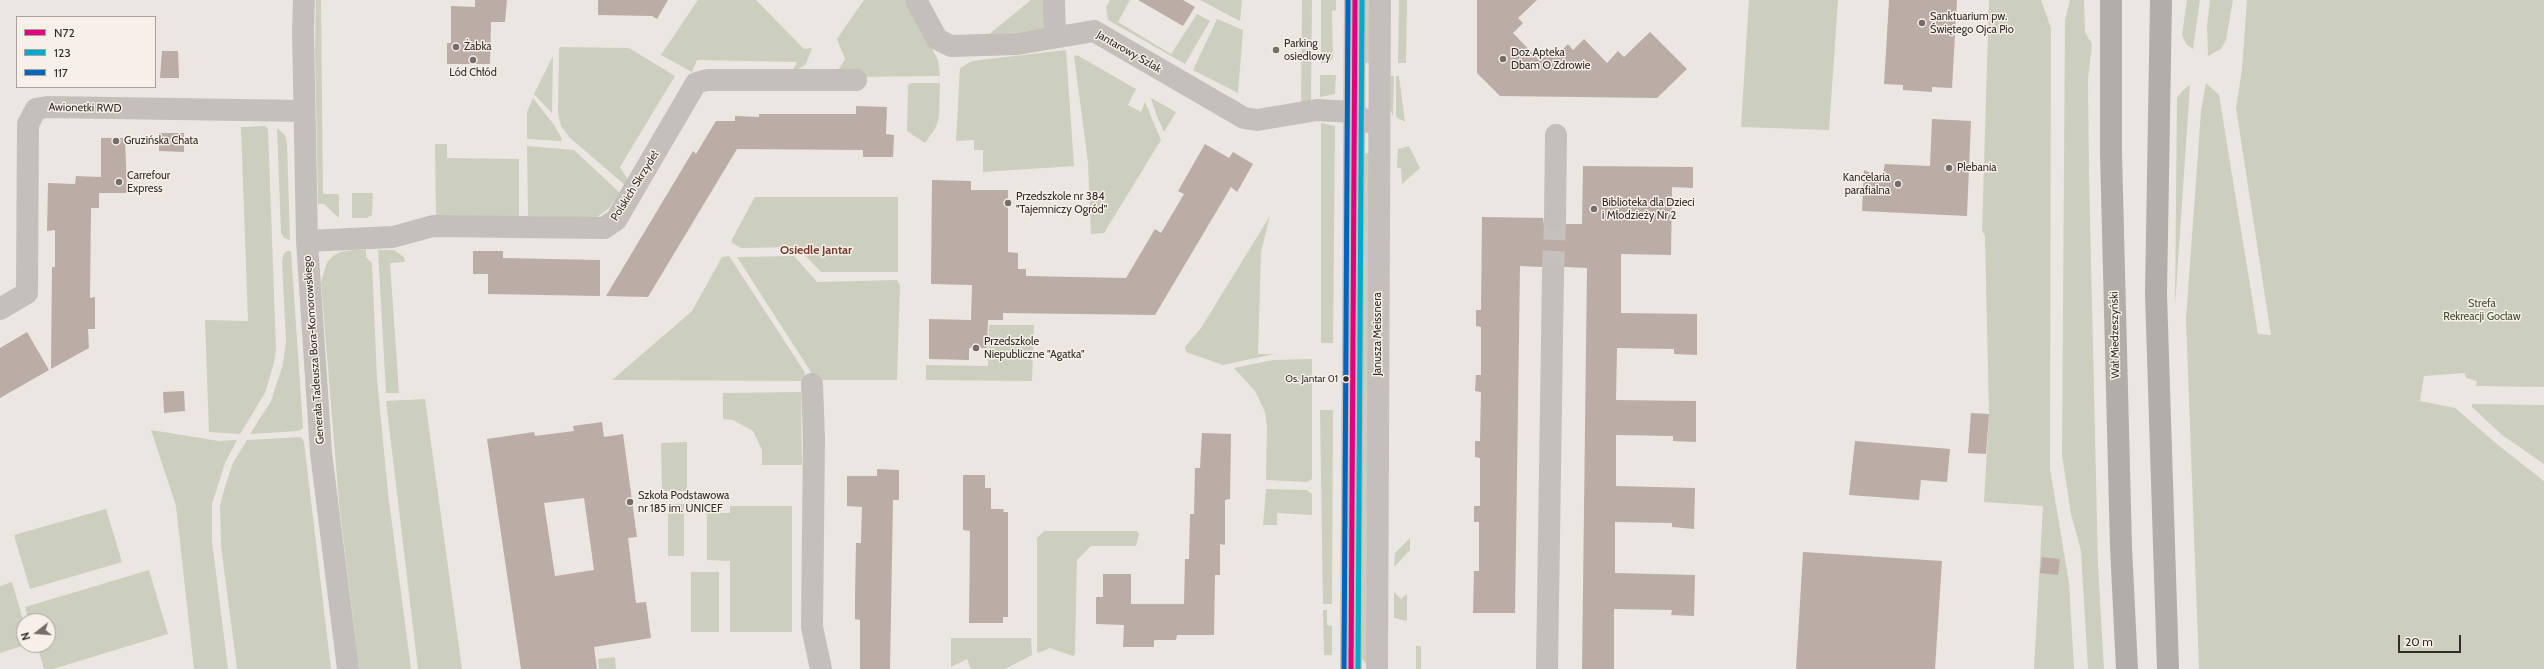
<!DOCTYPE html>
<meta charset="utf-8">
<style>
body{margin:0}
#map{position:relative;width:2544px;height:669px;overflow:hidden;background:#ebe6e2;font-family:Cabin,sans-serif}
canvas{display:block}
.legend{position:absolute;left:16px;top:16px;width:140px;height:72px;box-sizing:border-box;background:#f7f0e9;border:1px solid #a9a29c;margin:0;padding:5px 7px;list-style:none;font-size:12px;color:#342c29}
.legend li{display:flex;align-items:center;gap:8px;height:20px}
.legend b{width:20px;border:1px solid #a9a29c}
.north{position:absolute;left:16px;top:613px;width:40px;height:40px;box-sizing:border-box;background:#f7f0e9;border:1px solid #a9a29c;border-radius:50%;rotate:253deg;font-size:11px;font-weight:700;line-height:16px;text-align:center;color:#342c29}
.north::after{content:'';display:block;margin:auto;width:14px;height:18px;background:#746d6a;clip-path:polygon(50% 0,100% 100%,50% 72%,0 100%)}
.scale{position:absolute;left:2398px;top:635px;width:63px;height:18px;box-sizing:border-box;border:2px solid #342c29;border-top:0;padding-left:5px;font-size:12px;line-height:14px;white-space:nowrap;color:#342c29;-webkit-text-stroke:3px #f7f0e9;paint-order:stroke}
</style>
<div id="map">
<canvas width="2544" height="669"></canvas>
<ul class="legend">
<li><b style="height:5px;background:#e5007d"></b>N72</li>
<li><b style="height:5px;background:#00a9ce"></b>123</li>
<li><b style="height:5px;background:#0065bd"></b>117</li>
</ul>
<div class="north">N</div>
<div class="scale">20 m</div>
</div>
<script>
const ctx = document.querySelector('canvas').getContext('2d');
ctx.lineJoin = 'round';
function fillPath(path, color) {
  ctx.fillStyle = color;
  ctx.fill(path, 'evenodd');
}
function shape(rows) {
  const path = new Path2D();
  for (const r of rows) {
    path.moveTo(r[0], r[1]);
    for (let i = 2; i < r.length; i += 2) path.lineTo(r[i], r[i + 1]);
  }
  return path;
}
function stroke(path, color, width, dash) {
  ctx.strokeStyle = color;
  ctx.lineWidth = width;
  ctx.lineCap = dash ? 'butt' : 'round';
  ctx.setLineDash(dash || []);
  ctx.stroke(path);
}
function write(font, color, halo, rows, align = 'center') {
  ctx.font = font + ' Cabin,sans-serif';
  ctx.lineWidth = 3;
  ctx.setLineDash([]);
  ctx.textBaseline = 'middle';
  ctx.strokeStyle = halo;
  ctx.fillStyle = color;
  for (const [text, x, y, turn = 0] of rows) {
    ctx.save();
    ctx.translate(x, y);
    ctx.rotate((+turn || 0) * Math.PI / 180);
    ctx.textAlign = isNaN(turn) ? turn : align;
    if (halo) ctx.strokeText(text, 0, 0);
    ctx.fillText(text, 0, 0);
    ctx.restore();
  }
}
const green = shape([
 [316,0,321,0,323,194,339,194,339,218,324,204,318,204,315,50],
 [698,0,756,0,804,49,812,48,806,64,791,74,797,62,697,60,692,72,661,55],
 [864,0,906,0,938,60,940,76,853,77,839,69,845,59,837,39],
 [1031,0,1049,0,1050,30,988,35],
 [1110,0,1130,0,1118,22,1171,54,1197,14,1210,21,1185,64,1108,20,1106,7],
 [1200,0,1242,0,1240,21],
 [1302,0,1312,0,1311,102,1301,103],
 [1321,0,1336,0,1336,10,1332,11,1333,58,1329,63,1321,63],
 [1362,0,1374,0,1373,63,1361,63],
 [1399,0,1407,0,1406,63,1398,63],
 [1749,0,1838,0,1829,130,1741,127],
 [1989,0,2041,0,2051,28,2050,469,2069,583,2074,669,2034,669,2043,506,1984,502,1989,414,1985,236,1982,231],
 [2070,0,2084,0,2085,32,2092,44,2088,79,2089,174,2098,566,2104,669,2088,669,2081,551,2071,514,2062,455,2065,20],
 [2187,0,2200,0,2193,49,2186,44,2182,35],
 [2210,0,2233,0,2226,40,2221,49,2208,56,2207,26],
 [2247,0,2544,0,2544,387,2476,386,2477,381,2466,378,2465,373,2424,376,2420,401,2455,408,2498,445,2544,481,2544,669,2199,669,2186,319,2201,111,2206,83,2219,95,2258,334,2271,335,2236,108,2242,69],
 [1217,19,1243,30,1238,93,1193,70],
 [561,47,629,48,675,76,620,167,628,180,625,185,569,137,561,126,558,113,559,49],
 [1066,50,1074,166,983,172,983,150,974,150,974,140,956,141,960,68,972,61],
 [1077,55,1136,89,1128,105,1141,112,1145,102,1161,140,1104,233,1091,234,1088,162,1074,56],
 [553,56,552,113,534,94],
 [1320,75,1336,75,1335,94,1320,97],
 [1389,76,1394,76,1393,117,1390,108],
 [1396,76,1399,76,1405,122,1396,117],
 [911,83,940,83,939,117,935,129,925,143,907,131,908,85],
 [2190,85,2175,306,2177,98,2182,91],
 [533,98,554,125,562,139,561,141,527,139,527,112],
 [1151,98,1176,112,1164,132,1156,114],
 [1321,123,1335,126,1333,343,1321,343],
 [265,126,268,129,276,349,274,363,265,393,240,434,209,432,205,320,248,321,241,127],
 [277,128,285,135,287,143,290,240,284,238,281,233],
 [435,144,447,144,447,158,519,159,519,217,436,219],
 [527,146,574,150,620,193,609,208,596,218,528,216],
 [1409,146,1420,168,1402,184,1401,168,1397,168,1398,149],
 [1367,153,1370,156,1368,667,1360,656,1364,154],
 [352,193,373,193,372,215,367,218,352,218],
 [755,197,898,197,898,272,821,272,797,247,741,248,732,243,732,239],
 [1270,216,1261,252,1258,354,1274,354,1223,365,1186,352,1185,347,1201,328],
 [354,250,366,250,366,257,372,263,377,379,388,493,411,669,359,669,339,503,321,282,327,262,333,256,340,252],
 [378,250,394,250,404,257,405,262,390,263,399,393,386,393],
 [287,251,291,251,303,428,299,431,250,434,271,401,283,364,286,341,282,261,284,253],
 [729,256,804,371,806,381,612,380,692,311,722,257],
 [794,256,817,282,897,280,900,285,897,380,816,380,737,257],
 [989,325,1034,325,1032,381,926,380,926,365,988,366],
 [1312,359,1312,479,1307,482,1266,480,1267,426,1265,412,1255,391,1234,368,1273,360],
 [801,392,802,465,762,465,762,450,753,431,733,420,723,419,723,393],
 [425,399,462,669,418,669,386,401],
 [2472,404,2544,405,2544,464,2502,435,2472,407],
 [1320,410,1333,410,1332,604,1323,604],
 [151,430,219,441,237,440,225,463,212,504,212,541,228,669,194,669,176,506],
 [301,437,304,442,331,669,237,669,221,546,220,505,225,487,233,463,247,440],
 [687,442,687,491,662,491,661,443],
 [1266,489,1307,490,1312,494,1312,515,1277,513,1277,525,1263,525],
 [668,504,684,504,684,556,668,556],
 [730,506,792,506,792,632,730,632,730,561,707,560,707,513,730,513],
 [106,509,122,562,30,589,14,535],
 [1044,531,1137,531,1139,534,1136,546,1091,546,1077,560,1075,654,1073,656,1050,648,1038,653,1037,651,1037,538],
 [1410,538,1410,550,1394,567,1395,553],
 [149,570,168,634,53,669,44,669,37,645,48,645,48,621,29,621,25,607],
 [691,572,719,572,719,632,691,632],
 [12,582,24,623,25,645,0,653,0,586],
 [1394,592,1401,599,1407,594,1407,621,1394,618],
 [1323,610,1327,610,1327,625,1332,626,1332,655,1324,655],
 [951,638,1031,638,1032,655,1005,669,971,669,967,659,951,667],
 [1416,646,1421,646,1421,669,1416,669],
 [615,657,616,669,599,669,598,659]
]);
const building = shape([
 [475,0,507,0,505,22,491,22,490,64,447,64,447,43,451,43,451,6,475,7],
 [598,0,668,0,657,19,652,16,598,15],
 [1138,0,1183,0,1195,7,1183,26],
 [1477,0,1537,0,1518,18,1523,23,1513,33,1540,61,1551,51,1556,56,1568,44,1573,50,1584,39,1607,63,1618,51,1624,57,1650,32,1687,69,1657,98,1500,96,1477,73],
 [1889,0,1957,0,1952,88,1932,87,1932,92,1903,90,1903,85,1884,84],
 [162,51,178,51,179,78,160,78],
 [856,106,887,107,886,134,894,135,893,157,863,157,863,150,737,149,648,297,606,296,693,151,696,154,716,121,735,121,735,116,759,117,759,114,856,114],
 [1932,119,1971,121,1967,216,1862,211,1864,170,1882,178,1885,164,1930,166],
 [159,133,184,133,184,152,159,151],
 [101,138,125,138,127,193,99,193,99,208,91,208,90,298,95,297,95,329,88,329,89,348,51,369,52,267,55,267,55,230,47,231,48,183,75,184,76,176,101,177],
 [1205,144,1229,158,1233,152,1253,164,1237,192,1231,187,1155,315,1003,313,1003,320,988,320,987,348,969,348,969,360,929,359,929,319,971,320,972,285,931,284,932,180,971,181,971,190,1008,190,1008,252,1018,253,1018,269,1026,269,1026,276,1126,278,1155,229,1161,233,1184,194,1178,191],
 [1583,166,1693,167,1693,188,1672,187,1671,255,1621,254,1621,313,1697,314,1697,355,1674,354,1674,349,1617,348,1616,400,1696,401,1696,442,1673,441,1673,436,1616,435,1616,486,1695,488,1694,529,1672,527,1672,523,1615,522,1615,573,1695,575,1694,616,1671,615,1672,610,1614,609,1614,669,1582,669,1587,268,1564,267,1554,261,1547,262,1542,267,1520,266,1515,613,1473,613,1474,571,1479,571,1479,522,1474,522,1474,506,1480,506,1480,458,1475,457,1475,441,1480,441,1481,392,1475,391,1476,375,1481,375,1481,327,1476,326,1476,310,1481,310,1482,217,1543,218,1544,225,1554,231,1561,230,1566,224,1582,224],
 [473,251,503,251,503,258,600,260,600,296,488,294,488,274,473,274],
 [27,332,49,370,0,398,0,348],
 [184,391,185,411,164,413,163,392],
 [1971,413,1989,414,1986,454,1968,453],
 [602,422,604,437,623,434,637,537,628,538,636,603,646,602,651,638,594,647,597,669,521,669,487,439,534,432,535,436,574,431,573,426],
 [584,498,594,570,555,576,544,503],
 [1202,433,1231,434,1230,499,1225,500,1225,545,1220,544,1220,575,1215,575,1214,635,1177,635,1176,640,1154,640,1154,647,1123,647,1124,625,1096,624,1096,597,1103,597,1103,574,1131,574,1131,604,1184,604,1185,559,1189,559,1190,514,1194,514,1195,468,1200,468],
 [1855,441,1950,449,1947,482,1921,480,1919,500,1849,495],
 [877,469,899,470,899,500,893,500,890,669,860,669,860,620,855,619,855,596,856,543,861,543,862,507,847,506,847,476,877,476],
 [963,475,985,475,985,488,991,488,991,509,1004,509,1003,512,1008,512,1008,617,1003,617,1003,623,969,623,970,531,963,530],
 [1803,552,1942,561,1935,669,1796,669],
 [2042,557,2060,559,2058,575,2040,573]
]);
const minorTunnel = shape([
 [1553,273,1555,219]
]);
const minor = shape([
 [304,0,303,30,307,241,321,453,348,669],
 [916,0,937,39,951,46,1017,44,1094,31,1244,118,1257,120,1317,110,1354,112,1366,122],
 [1054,0,1055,37],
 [1555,219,1556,135],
 [307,241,393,237,433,226,604,228,616,220,696,83,707,80,856,80],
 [0,309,27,293,28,124,36,109,47,107,304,111],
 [812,384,814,439,812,627,821,669],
 [1351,669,1355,0],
 [1377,669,1380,0],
 [1547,669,1553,273]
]);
const major = shape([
 [2111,0,2111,153,2121,547,2127,669],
 [2161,0,2156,294,2168,669]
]);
const bus1 = shape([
 [1351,669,1355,0]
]);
const bus2 = shape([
 [1358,669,1362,0]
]);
const bus3 = shape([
 [1344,669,1348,0]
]);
const markers = [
 [1922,23,4,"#746d6a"],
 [456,47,4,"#746d6a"],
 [1276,50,4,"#746d6a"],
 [1503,59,4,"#746d6a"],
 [473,60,4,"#746d6a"],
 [116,141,4,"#746d6a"],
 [1949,168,4,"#746d6a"],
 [119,182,4,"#746d6a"],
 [1898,184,4,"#746d6a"],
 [1008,203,4,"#746d6a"],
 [1594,209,4,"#746d6a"],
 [976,348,4,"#746d6a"],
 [1346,379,3.5,"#342c29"],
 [630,502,4,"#746d6a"]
];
const busNames = [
 ["Os. Jantar 01",1338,379]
];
const poiNames = [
 ["Sanktuarium pw.",1930,17],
 ["Świętego Ojca Pio",1930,30],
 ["Parking",1284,44],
 ["osiedlowy",1284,57],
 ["Żabka",464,47],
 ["Doz Apteka",1511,53],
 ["Dbam O Zdrowie",1511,66],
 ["Lód Chłód",473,73,"center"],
 ["Gruzińska Chata",124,141],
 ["Plebania",1957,168],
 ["Carrefour",127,176],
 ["Express",127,189],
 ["Kancelaria",1890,178,"right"],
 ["parafialna",1890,191,"right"],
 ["Przedszkole nr 384",1016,197],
 ["\"Tajemniczy Ogród\"",1016,210],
 ["Biblioteka dla Dzieci",1602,203],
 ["i Młodzieży Nr 2",1602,216],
 ["Przedszkole",984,342],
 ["Niepubliczne \"Agatka\"",984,355],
 ["Szkoła Podstawowa",638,496],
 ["nr 185 im. UNICEF",638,509]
];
const streetNames = [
 ["Jantarowy Szlak",1129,52,30],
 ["Awionetki RWD",85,108,1],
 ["Polskich Skrzydeł",635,186,-58],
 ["Janusza Meissnera",1378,334,-90],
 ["Wał Miedzeszyński",2115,335,-91],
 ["Generała Tadeusza Bora-Komorowskiego",314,350,-94]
];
const parkNames = [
 ["Strefa",2482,304],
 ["Rekreacji Gocław",2482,317]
];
const neighbourhoodNames = [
 ["Osiedle Jantar",816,250]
];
fillPath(green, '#cccfbd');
fillPath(building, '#bcaca6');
stroke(minorTunnel, '#c6c1bd', 22, [22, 11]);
stroke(minor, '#c4bfba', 22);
stroke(major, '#b3ada9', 22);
stroke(bus1, '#e5007d', 5);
stroke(bus2, '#00a9ce', 5);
stroke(bus3, '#0065bd', 5);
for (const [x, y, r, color] of markers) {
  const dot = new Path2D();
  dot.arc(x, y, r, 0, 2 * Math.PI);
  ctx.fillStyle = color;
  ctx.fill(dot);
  stroke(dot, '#f7f0e9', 1.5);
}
write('10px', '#342c29', '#f7f0e9', busNames, 'right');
write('11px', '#342c29', '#f7f0e9', poiNames, 'left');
write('11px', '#342c29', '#f7f0e9', streetNames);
write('11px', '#454f30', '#f7f0e9', parkNames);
write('bold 12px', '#793d2d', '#f7f0e9', neighbourhoodNames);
</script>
